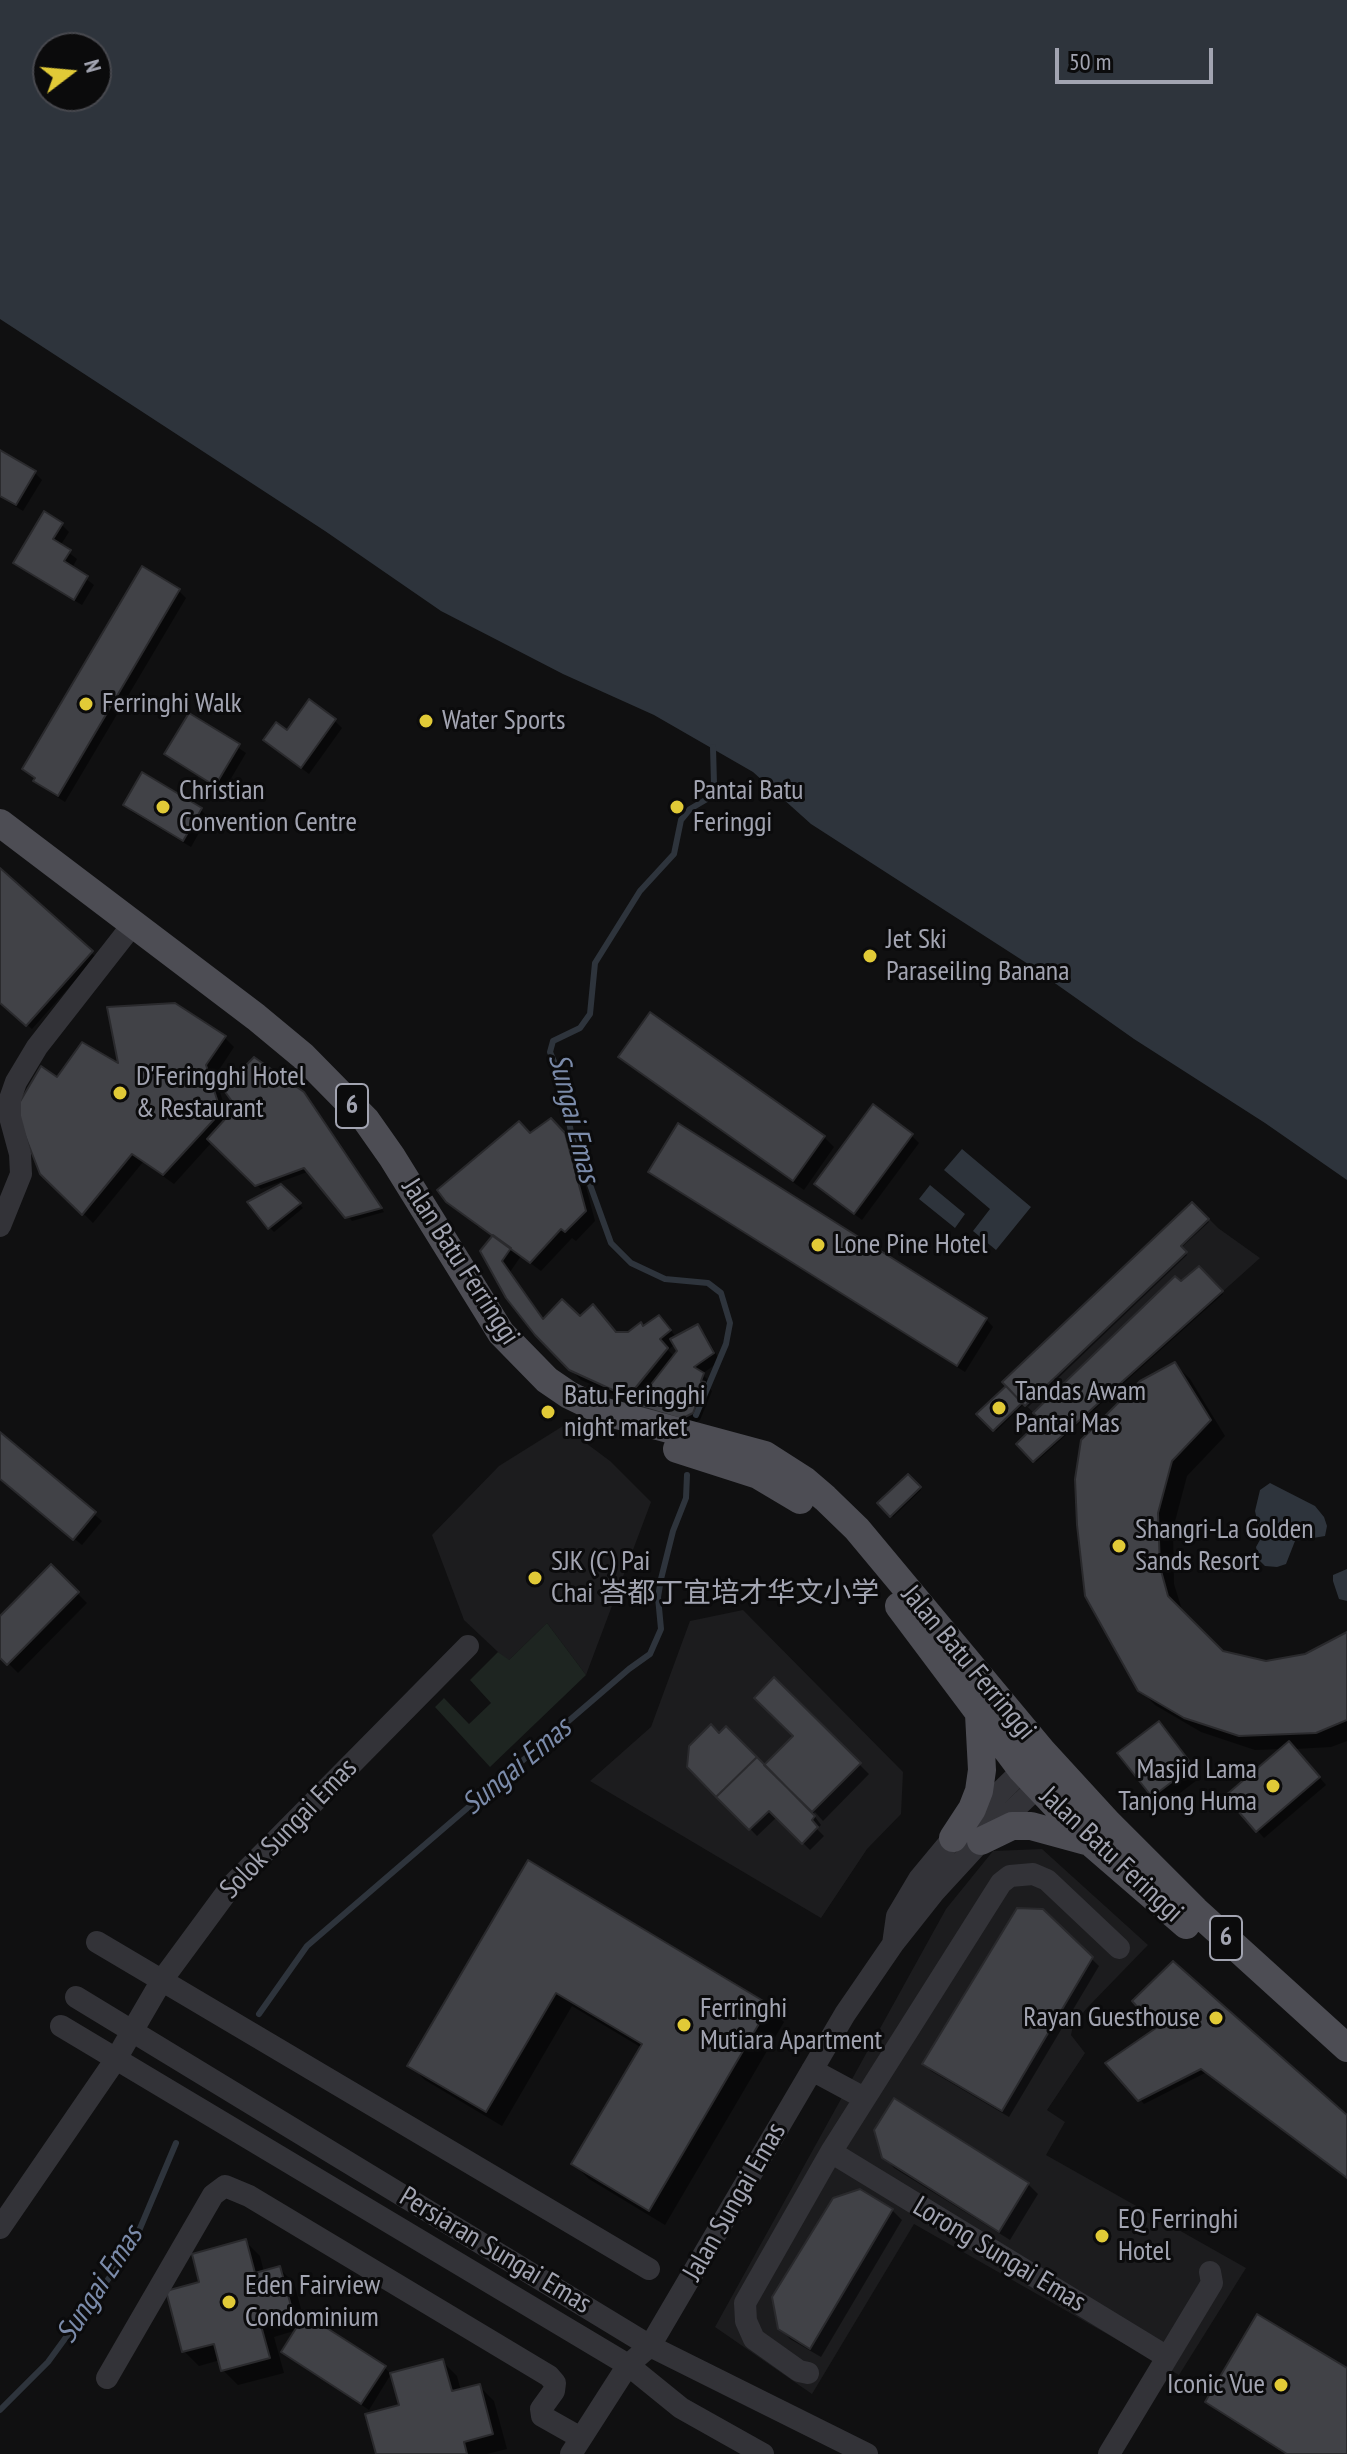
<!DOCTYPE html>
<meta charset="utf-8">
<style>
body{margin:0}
#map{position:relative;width:1347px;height:2454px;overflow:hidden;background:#101011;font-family:"PT Sans Narrow",sans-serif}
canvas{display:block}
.north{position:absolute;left:32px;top:32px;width:80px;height:80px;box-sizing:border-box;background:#0b0b0c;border:2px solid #47484e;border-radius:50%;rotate:74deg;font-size:22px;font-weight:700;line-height:32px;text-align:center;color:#a2a4b1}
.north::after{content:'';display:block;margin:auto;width:28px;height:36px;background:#e1ca37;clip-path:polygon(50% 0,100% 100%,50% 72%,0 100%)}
.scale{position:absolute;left:1055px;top:48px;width:158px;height:36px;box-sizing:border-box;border:4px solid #a2a4b1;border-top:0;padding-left:10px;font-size:24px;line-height:28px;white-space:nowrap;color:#a2a4b1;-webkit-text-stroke:6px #0b0b0c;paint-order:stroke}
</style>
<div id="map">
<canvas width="1347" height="2454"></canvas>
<div class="north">N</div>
<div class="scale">50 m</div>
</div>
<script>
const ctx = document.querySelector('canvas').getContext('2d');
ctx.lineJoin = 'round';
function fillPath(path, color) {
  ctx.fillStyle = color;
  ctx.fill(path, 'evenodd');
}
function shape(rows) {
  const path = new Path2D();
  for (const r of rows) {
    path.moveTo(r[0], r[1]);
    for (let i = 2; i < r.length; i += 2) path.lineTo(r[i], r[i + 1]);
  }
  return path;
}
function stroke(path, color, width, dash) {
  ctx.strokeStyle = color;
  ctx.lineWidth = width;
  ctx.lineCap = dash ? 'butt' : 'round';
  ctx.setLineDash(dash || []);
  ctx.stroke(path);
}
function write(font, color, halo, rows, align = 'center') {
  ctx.font = font + ' "PT Sans Narrow","Noto Sans SC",sans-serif';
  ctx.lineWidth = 6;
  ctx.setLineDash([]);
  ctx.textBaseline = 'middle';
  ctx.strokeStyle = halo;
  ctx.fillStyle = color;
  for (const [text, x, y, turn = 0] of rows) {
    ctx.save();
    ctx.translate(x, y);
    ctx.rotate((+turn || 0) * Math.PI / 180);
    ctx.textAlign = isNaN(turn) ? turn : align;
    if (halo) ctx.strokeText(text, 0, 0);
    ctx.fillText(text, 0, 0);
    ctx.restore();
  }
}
const built = shape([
 [1192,1202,1218,1228,1260,1258,1033,1462,1016,1444,1041,1420,1002,1382],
 [563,1426,610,1461,651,1502,586,1675,547,1623,508,1661,498,1652,464,1620,432,1535,499,1466],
 [743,1610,903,1772,901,1814,867,1849,821,1918,590,1781,651,1727,690,1621],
 [1042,1849,1148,1945,1086,2009,1073,2026,1071,2035,1085,2053,1047,2110,1065,2122,1046,2155,1246,2268,1179,2375,914,2224,812,2394,715,2327,946,1909,993,1851]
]);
const green = shape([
 [547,1623,586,1675,490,1767,435,1707,444,1698,469,1724,491,1703,470,1680,498,1652,509,1660]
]);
const water = shape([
 [0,0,1347,0,1347,1180,1265,1123,1134,1039,1025,962,811,824,753,772,654,715,563,674,441,611,325,531,0,319],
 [48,48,96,48,96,96,48,96],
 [962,1149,1031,1207,996,1250,973,1231,990,1209,944,1170],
 [930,1185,965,1214,955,1228,919,1199],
 [1270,1483,1315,1506,1324,1517,1327,1526,1325,1536,1295,1541,1286,1564,1277,1567,1265,1566,1259,1560,1256,1547,1261,1538,1255,1511,1260,1490],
 [1347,1569,1347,1601,1339,1599,1333,1581,1333,1575]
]);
const shadow = shape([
 [0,452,34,472,42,480,23,511,0,497],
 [62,525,69,532,60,546,77,559,72,568,94,585,82,605,22,569,15,562],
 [143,569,179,591,186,598,65,802,43,788,24,769],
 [190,715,246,753,223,792,174,761,166,754],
 [335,721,342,728,309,774,265,740],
 [143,775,201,810,208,817,191,847,132,812,125,804],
 [0,871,96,957,32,1029,0,1001],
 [650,1015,824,1137,834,1147,804,1190,631,1067,621,1057],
 [225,1038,234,1047,215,1076,228,1118,308,1099,384,1212,352,1221,310,1171,261,1189,212,1142,174,1184,143,1162,93,1223,42,1173,57,1080,121,1067],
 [550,1120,575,1145,595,1221,576,1241,572,1238,541,1271,521,1256,510,1272,545,1320,580,1319,617,1334,628,1334,643,1328,669,1328,677,1338,698,1326,705,1334,720,1361,702,1374,710,1382,708,1387,712,1391,700,1420,689,1426,645,1411,639,1405,581,1380,536,1334,508,1296,494,1236,480,1225,478,1227,448,1201],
 [675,1344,679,1352,675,1357,668,1350],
 [912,1136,919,1143,862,1220,824,1191],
 [651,1172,986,1319,993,1327,965,1372,658,1179],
 [281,1186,303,1208,274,1232,270,1228],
 [1191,1204,1209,1222,1181,1248,1187,1255,1028,1407,1025,1403,996,1431,979,1414],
 [1199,1269,1223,1294,1036,1462,1019,1444,1181,1283],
 [1175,1364,1190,1379,1225,1436,1187,1476,1173,1529,1174,1584,1183,1613,1222,1653,1266,1663,1306,1656,1347,1634,1347,1741,1331,1747,1295,1749,1326,1785,1264,1838,1257,1830,1283,1749,1255,1750,1201,1732,1155,1705,1139,1689,1087,1596],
 [0,1435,102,1521,82,1545,0,1478],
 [908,1477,921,1490,893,1517,880,1503],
 [51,1567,87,1603,18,1673,0,1655,0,1619],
 [774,1680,869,1774,823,1821,815,1812,813,1814,821,1825,817,1829,824,1836,810,1850,777,1817,757,1836,689,1766,764,1767,795,1736],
 [1168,1733,1201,1777,1163,1806,1153,1796],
 [528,1863,769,2007,784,2022,665,2225,589,2179,574,2164,642,2048,572,2006,502,2126,425,2080,410,2065],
 [1042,1911,1099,1966,1009,2117,931,2071,924,2063],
 [1159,2029,1347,2118,1347,2177,1207,2072,1144,2104,1108,2064],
 [884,2157,1028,2184,1038,2194,1010,2240,894,2168],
 [892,2210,902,2220,821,2357,790,2339,780,2328],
 [245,2241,260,2256,264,2272,279,2268,294,2283,304,2320,384,2367,391,2374,369,2410,283,2352,297,2330,274,2337,284,2373,238,2385,223,2370,220,2360,199,2366,184,2351,202,2283],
 [442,2361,457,2376,461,2391,479,2386,494,2401,507,2449,487,2454,378,2454,402,2407],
 [1347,2370,1347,2454,1285,2454,1217,2411,1208,2402]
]);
const stream = shape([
 [696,1415,726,1344,730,1323,721,1293,708,1283,665,1279,631,1263,611,1243,571,1132,560,1076,550,1052,553,1041,580,1028,590,1014,595,963,640,891,674,854,681,820,690,809,707,799,714,784,713,747],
 [259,2014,307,1946,629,1669,650,1654,661,1629,658,1597,661,1579,673,1531,686,1498,687,1475],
 [0,2410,48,2362,133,2245,176,2143]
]);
const building = shape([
 [0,450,36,471,16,505,0,496,0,450],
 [44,511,63,523,53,539,71,550,64,561,88,576,74,600,13,563,44,511],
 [142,566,180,589,58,796,33,781,35,778,22,769,142,566],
 [309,699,336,719,301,768,263,740,276,722,287,730,309,699],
 [189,713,240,744,215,786,164,754,189,713],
 [142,772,202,808,183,841,123,805,142,772],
 [0,868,93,951,26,1026,0,1003,0,868],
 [175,1003,226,1036,206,1065,221,1112,163,1175,132,1154,82,1215,40,1174,15,1110,41,1066,57,1077,82,1042,118,1063,107,1007,175,1003],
 [650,1012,825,1136,793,1181,618,1057,650,1012],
 [254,1057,304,1092,382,1208,345,1218,304,1168,255,1186,207,1139,236,1107,223,1089,254,1057],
 [873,1104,913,1134,854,1214,814,1184,873,1104],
 [551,1118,565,1133,586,1211,565,1232,561,1229,530,1263,446,1202,437,1190,519,1121,530,1133,551,1118],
 [678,1123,987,1318,957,1366,648,1172,678,1123],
 [281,1184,301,1203,268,1229,247,1202,281,1184],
 [1192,1202,1209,1219,1181,1246,1187,1252,1025,1406,1002,1382,1192,1202],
 [493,1235,511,1248,502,1261,543,1319,562,1299,580,1316,593,1304,616,1332,628,1332,641,1322,643,1326,659,1315,671,1330,660,1339,668,1348,628,1397,569,1370,535,1335,506,1298,480,1251,493,1235],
 [1199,1266,1223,1291,1033,1462,1016,1444,1041,1420,1033,1413,1175,1276,1181,1281,1199,1266],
 [698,1324,714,1353,694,1367,704,1373,701,1381,705,1382,693,1413,681,1419,635,1405,677,1351,670,1339,698,1324],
 [1175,1362,1211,1420,1172,1461,1158,1513,1160,1567,1168,1596,1223,1651,1266,1661,1305,1654,1347,1632,1347,1720,1316,1733,1239,1736,1184,1718,1138,1691,1085,1596,1077,1525,1075,1479,1081,1440,1140,1381,1175,1362],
 [1006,1386,1022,1403,993,1431,976,1414,1006,1386],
 [0,1432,96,1512,73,1540,0,1479,0,1432],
 [908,1474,921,1487,890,1517,877,1503,908,1474],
 [51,1564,79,1592,7,1665,0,1658,0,1616,51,1564],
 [774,1677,861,1763,812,1812,764,1765,793,1736,754,1698,774,1677],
 [1159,1721,1193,1766,1152,1797,1117,1753,1159,1721],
 [711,1724,719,1733,726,1726,757,1757,716,1797,687,1767,689,1746,711,1724],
 [1289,1741,1320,1777,1256,1832,1225,1796,1289,1741],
 [757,1757,815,1816,812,1820,818,1827,802,1844,769,1811,749,1830,716,1797,757,1757],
 [528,1860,770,2005,649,2211,571,2164,642,2044,556,1993,486,2112,407,2066,528,1860],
 [1017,1908,1043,1909,1093,1957,1002,2111,922,2064,1017,1908],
 [1173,1961,1347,2115,1347,2178,1201,2069,1138,2101,1105,2063,1156,2028,1132,2001,1173,1961],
 [894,2098,1029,2183,999,2232,882,2158,874,2130,894,2098],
 [860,2189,893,2209,810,2349,778,2329,772,2297,833,2198,860,2189],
 [246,2239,255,2273,280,2266,293,2313,260,2322,270,2358,221,2371,214,2344,182,2352,166,2291,199,2282,192,2254,246,2239],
 [305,2314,386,2366,361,2404,281,2352,305,2314],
 [1257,2314,1347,2368,1347,2454,1287,2454,1205,2402,1257,2314],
 [443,2359,452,2391,480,2384,493,2434,464,2442,467,2454,376,2454,365,2414,399,2405,390,2373,443,2359]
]);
const minor = shape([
 [0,1226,21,1174,20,1154,10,1117,10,1099,16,1082,37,1047,134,923],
 [97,1942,649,2269],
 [893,1944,897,1916,919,1879,953,1838,1033,1760],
 [76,1997,650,2346,867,2454],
 [61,2026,628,2365,681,2408,763,2454],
 [812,2070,864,2098],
 [831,2152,1167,2357],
 [0,2228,116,2059,162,1980,232,1885,468,1646],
 [808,2373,799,2371,754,2339,746,2321,745,2303,831,2152,1001,1883,1010,1876,1033,1874,1047,1880,1119,1948],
 [107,2378,213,2195,225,2186,249,2196,549,2376,555,2383,554,2391,541,2409,542,2416,581,2438],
 [571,2454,628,2365,650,2346,845,2014,893,1944,935,1891,981,1841,1048,1777],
 [1109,2454,1212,2283,1210,2272]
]);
const major = shape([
 [0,823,256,1017,303,1056,366,1120,392,1157,501,1333,547,1380,569,1395,602,1411,765,1455,804,1480,825,1498,857,1529,1042,1751,1108,1823,1195,1910,1347,2048],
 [677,1449,758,1475,800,1500],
 [899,1606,1022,1770,1091,1843,1186,1925],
 [953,1838,972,1809,979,1791,982,1770,979,1714],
 [981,1841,1012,1826,1031,1826,1086,1841]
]);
const markers = [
 [86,704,8,"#e1ca37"],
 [426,721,8,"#e1ca37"],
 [163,807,8,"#e1ca37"],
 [677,807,8,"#e1ca37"],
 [870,956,8,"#e1ca37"],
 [120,1093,8,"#e1ca37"],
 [818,1245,8,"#e1ca37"],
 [999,1408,8,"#e1ca37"],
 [548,1412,8,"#e1ca37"],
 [1119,1546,8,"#e1ca37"],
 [535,1578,8,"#e1ca37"],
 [1273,1786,8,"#e1ca37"],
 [1216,2018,8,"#e1ca37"],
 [684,2025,8,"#e1ca37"],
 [1102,2236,8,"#e1ca37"],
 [229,2302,8,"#e1ca37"],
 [1281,2385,8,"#e1ca37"]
];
const shields = [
 [352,1106,32],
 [1226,1938,32]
];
const shieldNames = [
 ["6",352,1106],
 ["6",1226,1938]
];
const poiNames = [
 ["Ferringhi Walk",102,704],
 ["Water Sports",442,721],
 ["Christian",179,791],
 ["Convention Centre",179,823],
 ["Pantai Batu",693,791],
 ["Feringgi",693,823],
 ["Jet Ski",886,940],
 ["Paraseiling Banana",886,972],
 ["D'Feringghi Hotel",136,1077],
 ["& Restaurant",136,1109],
 ["Lone Pine Hotel",834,1245],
 ["Tandas Awam",1015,1392],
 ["Pantai Mas",1015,1424],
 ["Batu Feringghi",564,1396],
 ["night market",564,1428],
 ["Shangri-La Golden",1135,1530],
 ["Sands Resort",1135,1562],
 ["SJK (C) Pai",551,1562],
 ["Chai 峇都丁宜培才华文小学",551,1594],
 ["Masjid Lama",1257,1770,"right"],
 ["Tanjong Huma",1257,1802,"right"],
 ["Ferringhi",700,2009],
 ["Mutiara Apartment",700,2041],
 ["Rayan Guesthouse",1200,2018,"right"],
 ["EQ Ferringhi",1118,2220],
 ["Hotel",1118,2252],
 ["Eden Fairview",245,2286],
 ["Condominium",245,2318],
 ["Iconic Vue",1265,2385,"right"]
];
const streetNames = [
 ["Jalan Batu Ferringgi",460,1262,57],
 ["Jalan Batu Ferringgi",968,1663,50],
 ["Solok Sungai Emas",289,1829,-46],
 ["Jalan Batu Feringgi",1111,1855,43],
 ["Jalan Sungai Emas",735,2202,-60],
 ["Persiaran Sungai Emas",495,2251,31],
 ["Lorong Sungai Emas",999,2255,31]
];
const waterNames = [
 ["Sungai Emas",573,1118,76],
 ["Sungai Emas",517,1767,-40],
 ["Sungai Emas",100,2285,-57]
];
fillPath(built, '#1c1c1e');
fillPath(green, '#1e2521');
fillPath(water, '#2e343c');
fillPath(shadow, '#0007');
stroke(stream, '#2e343c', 6);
fillPath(building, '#414247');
stroke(building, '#2a2a2d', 2);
stroke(minor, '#333338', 22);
stroke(major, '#4d4d54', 28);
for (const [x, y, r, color] of markers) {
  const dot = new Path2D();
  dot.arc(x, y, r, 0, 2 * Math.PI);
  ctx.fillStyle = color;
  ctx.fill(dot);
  stroke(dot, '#0b0b0c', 3);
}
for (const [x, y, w] of shields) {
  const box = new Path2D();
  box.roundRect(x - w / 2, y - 22, w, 44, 6);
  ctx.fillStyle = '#0b0b0c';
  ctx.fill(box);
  stroke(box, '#a2a4b1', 2);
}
write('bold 26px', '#a2a4b1', null, shieldNames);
write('28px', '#a2a4b1', '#0b0b0c', poiNames, 'left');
write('28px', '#a2a4b1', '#0b0b0c', streetNames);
write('italic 30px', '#7b8baa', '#0b0b0c', waterNames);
</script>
